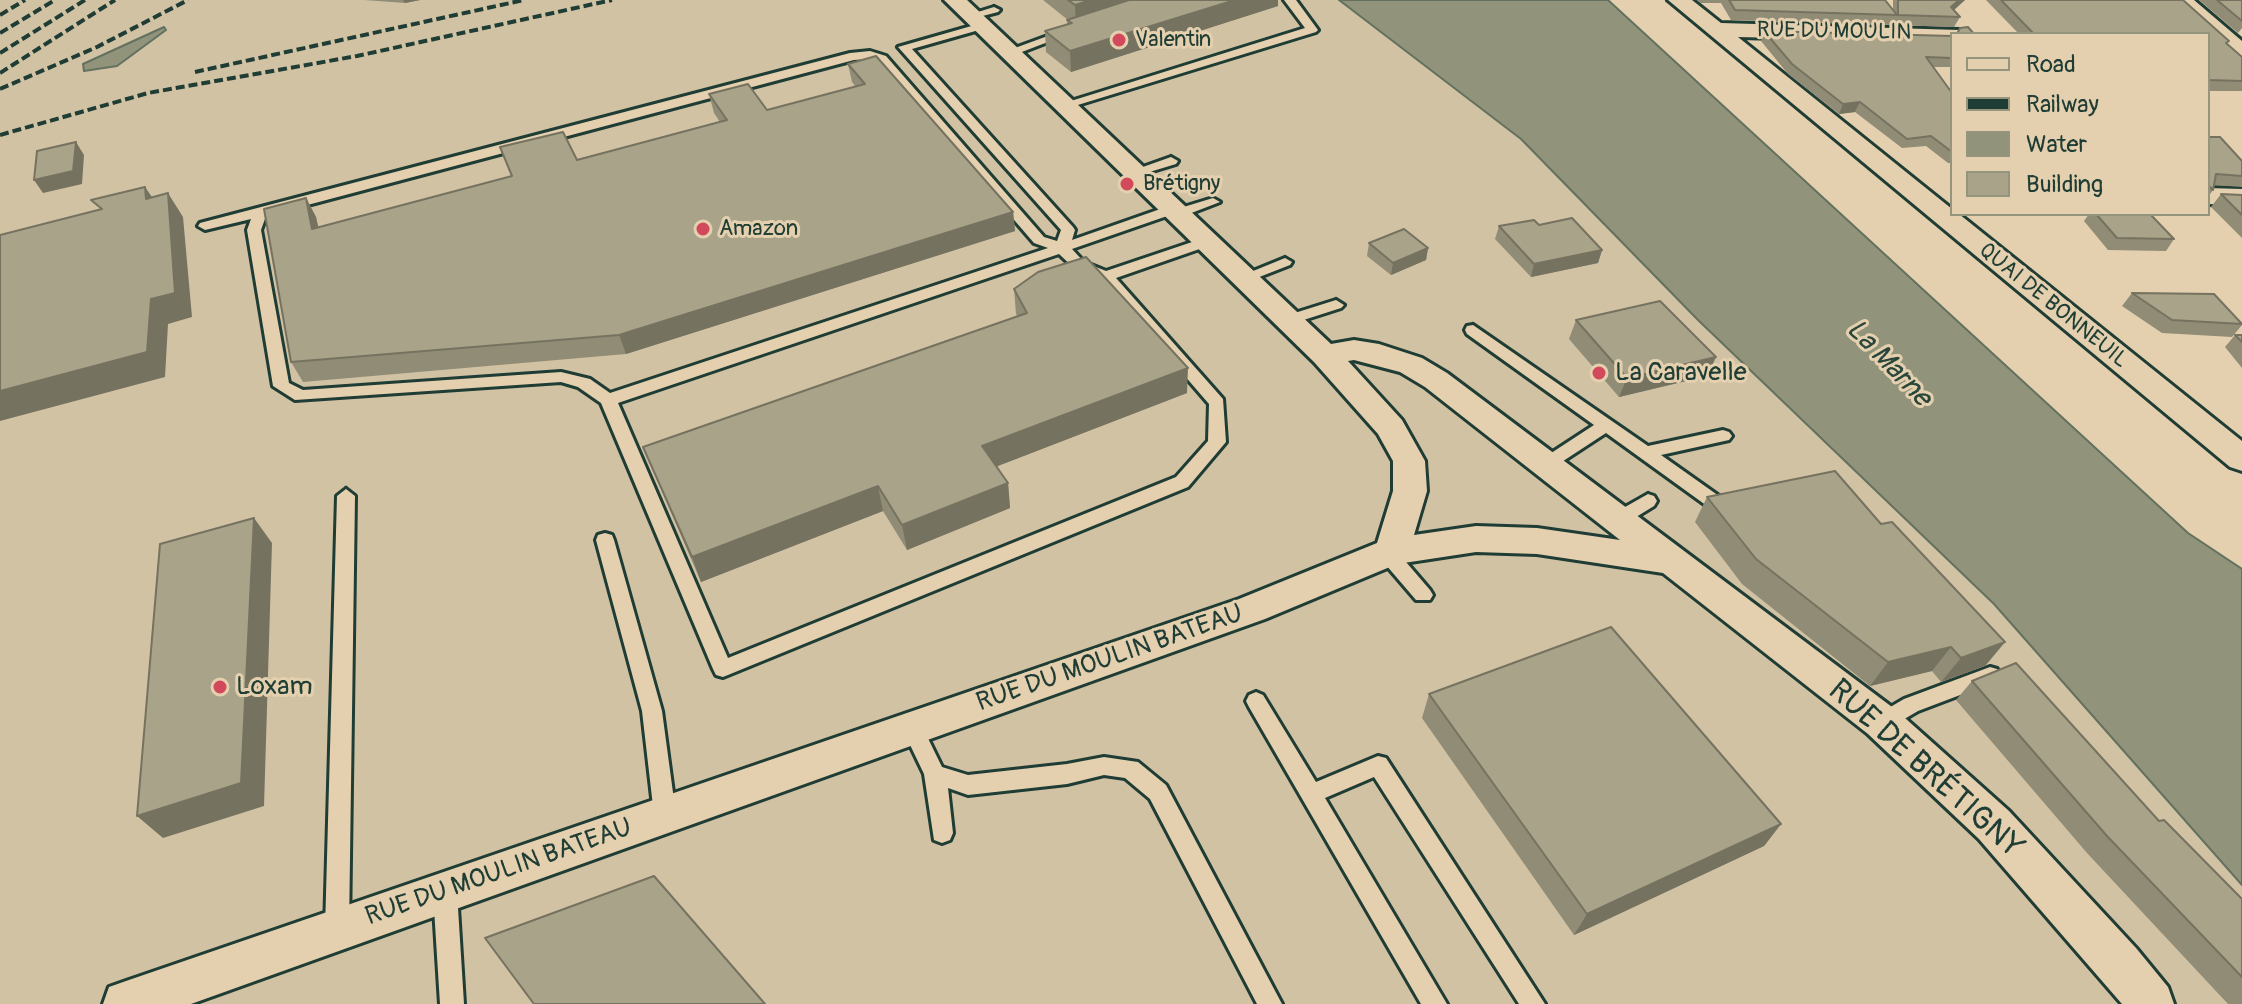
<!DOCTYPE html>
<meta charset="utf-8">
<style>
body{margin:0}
#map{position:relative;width:2242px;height:1004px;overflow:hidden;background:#e4d0af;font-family:Pangolin,sans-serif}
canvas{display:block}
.legend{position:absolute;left:1950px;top:32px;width:260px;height:184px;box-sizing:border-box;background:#e4d0af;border:2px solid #95957e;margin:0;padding:10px 14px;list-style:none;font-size:24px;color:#1f3d34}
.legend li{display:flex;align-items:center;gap:16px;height:40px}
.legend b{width:40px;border:2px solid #95957e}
</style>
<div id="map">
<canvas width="2242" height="1004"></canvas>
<ul class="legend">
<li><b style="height:10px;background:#e4d0af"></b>Road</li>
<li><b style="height:10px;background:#1f3d34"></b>Railway</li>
<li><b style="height:22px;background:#91937b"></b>Water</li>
<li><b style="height:22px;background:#a8a389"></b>Building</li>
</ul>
</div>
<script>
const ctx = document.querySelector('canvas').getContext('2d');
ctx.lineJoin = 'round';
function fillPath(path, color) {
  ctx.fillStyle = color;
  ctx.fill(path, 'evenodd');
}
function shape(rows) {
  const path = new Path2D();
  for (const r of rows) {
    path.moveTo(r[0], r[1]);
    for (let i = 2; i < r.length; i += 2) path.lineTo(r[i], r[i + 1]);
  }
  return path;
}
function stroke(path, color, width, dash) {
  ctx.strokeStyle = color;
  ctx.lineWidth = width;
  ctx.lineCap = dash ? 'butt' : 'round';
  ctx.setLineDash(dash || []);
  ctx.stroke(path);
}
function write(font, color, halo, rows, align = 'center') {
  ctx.font = font + ' Pangolin,sans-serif';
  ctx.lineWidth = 6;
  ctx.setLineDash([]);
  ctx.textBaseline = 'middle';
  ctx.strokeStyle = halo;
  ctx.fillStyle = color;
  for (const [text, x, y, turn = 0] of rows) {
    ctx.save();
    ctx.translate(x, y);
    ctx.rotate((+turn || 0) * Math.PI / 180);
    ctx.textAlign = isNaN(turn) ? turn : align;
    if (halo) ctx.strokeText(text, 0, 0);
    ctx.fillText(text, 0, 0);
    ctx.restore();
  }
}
const built = shape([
 [0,0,1339,0,1521,139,1698,320,1994,604,2242,885,2242,1004,0,1004]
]);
const water = shape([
 [1339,0,1608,0,2188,533,2242,569,2242,885,1994,604,1698,320,1521,139,1339,0],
 [164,27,166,30,117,66,84,71,83,64,164,27]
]);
const lane = shape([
 [1284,0,1296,0,1318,30,1316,32,1068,108,1058,105,1305,28,1284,0],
 [994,7,1000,10,998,12,971,19,965,16,994,7],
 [982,23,988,26,986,28,912,49,1073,227,1075,230,1072,240,1166,207,1177,209,1213,198,1220,202,1181,217,1170,215,1072,249,1084,262,1106,271,1201,239,1211,239,1211,245,1116,278,1223,399,1226,442,1188,487,723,677,716,675,713,669,601,403,578,387,561,382,295,400,273,386,247,230,251,219,205,230,198,226,200,223,850,53,870,51,886,56,1044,237,1057,241,1061,230,898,47,982,23],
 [869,59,878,62,1034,243,1048,248,610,393,590,379,561,372,303,390,289,383,261,230,266,216,854,60,869,59],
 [1059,254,1074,268,1101,279,1209,404,1208,441,1176,477,728,658,618,403,1059,254],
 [1064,30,1074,32,1014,55,1004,52,1064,30],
 [1171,157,1178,161,1176,164,1133,177,1126,173,1171,157],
 [1285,258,1292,262,1290,265,1244,283,1236,278,1285,258],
 [1336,300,1344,305,1341,308,1288,325,1280,320,1282,317,1336,300],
 [1473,325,1648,446,1723,430,1729,432,1732,436,1729,440,1661,455,1726,501,1729,506,1726,511,1714,511,1606,433,1551,469,1539,469,1536,465,1539,461,1594,425,1467,334,1465,330,1467,326,1473,325],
 [346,489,355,496,349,930,345,938,337,941,329,938,325,930,337,496,346,489],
 [1648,494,1654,496,1657,501,1654,506,1623,525,1611,525,1608,520,1611,515,1648,494],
 [605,533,612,535,614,540,662,711,676,815,673,822,665,825,657,822,654,815,642,711,596,540,598,535,605,533],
 [1387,546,1394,548,1430,590,1433,595,1430,600,1416,600,1380,558,1378,553,1380,548,1387,546],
 [1990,667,1997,669,2000,675,1997,681,1918,711,1889,728,1882,731,1875,728,1872,722,1875,716,1904,699,1990,667],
 [1256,692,1263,695,1316,782,1378,756,1386,758,1545,1004,1519,1004,1374,777,1325,798,1447,1004,1421,1004,1249,707,1246,701,1249,695,1256,692],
 [913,719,920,722,942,767,968,775,1067,764,1104,757,1138,762,1166,785,1282,1004,1257,1004,1150,799,1125,778,1104,775,1067,784,968,795,948,788,953,833,950,840,942,843,934,840,924,774,902,728,906,722,913,719],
 [445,881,453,884,457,892,464,1004,440,1004,433,892,437,884,445,881]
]);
const street = shape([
 [944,0,967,0,1331,344,1354,340,1379,344,1422,358,1447,373,1896,710,2009,811,2136,948,2168,987,2174,1004,2122,1004,1979,839,1868,734,1663,573,1537,554,1476,552,1397,564,1265,619,191,1004,103,1004,109,987,126,981,1239,599,1377,543,1393,491,1393,461,1378,434,1314,362,944,0],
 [1354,360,1400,372,1425,387,1620,540,1537,528,1476,526,1414,535,1427,491,1425,461,1402,420,1348,361,1354,360],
 [1668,0,1692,0,1721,23,1960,30,1962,34,1952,34,1952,42,1738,37,1952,209,1952,214,1959,214,2242,441,2242,471,2230,467,1668,0],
 [2170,0,2194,0,2242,41,2242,60,2234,58,2170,0],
 [2208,188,2242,189,2242,205,2208,204,2208,188]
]);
const rail = shape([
 [0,15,25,0],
 [0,33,55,0],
 [0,53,85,0],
 [195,72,524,0],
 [0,73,115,0],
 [0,89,97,47,188,0],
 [0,135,148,93,357,56,612,0]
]);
const wall = shape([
 [364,0,420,0,405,3],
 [1043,0,1278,0,1278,6,1071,72,1046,52,1045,31,1067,25,1067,20,1068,20],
 [1697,0,1885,0,1893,10,1893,0,1965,0,1954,10,1960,17,1954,27,1893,25,1893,24,1892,25,1731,20,1721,3,1701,3],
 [1986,0,2183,0,2227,44,2242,57,2242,91,2208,91,2208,34,2019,34],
 [2199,0,2242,0,2242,28,2238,33],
 [1764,31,1952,36,1952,67,1933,67,1952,93,1952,163,1948,163,1926,146,1902,148,1855,112,1839,114,1788,74,1761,41],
 [848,64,1013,212,1015,231,626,354,303,382,291,362,306,198,316,217,318,227,720,122,714,113,709,94,767,110,855,86,852,82],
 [2208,137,2242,161,2242,187,2214,185,2213,190,2208,197],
 [2221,194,2242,195,2242,238,2211,207],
 [2089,214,2150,214,2174,239,2166,251,2108,250,2084,221],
 [1539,225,1602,250,1598,263,1531,277,1495,239,1499,226],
 [1369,243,1428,248,1426,260,1391,275,1367,256],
 [1014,289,1187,393,997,466,1008,483,1010,508,907,550,883,511,701,582,643,447,1018,317,1016,314],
 [2132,293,2242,322,2242,325,2232,337,2162,333,2122,306],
 [1576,320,1716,357,1707,376,1619,397,1569,339],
 [2235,335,2242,335,2242,368,2225,347],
 [1707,497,1881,524,2005,642,1985,666,1941,682,1932,671,1870,686,1742,584,1695,522],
 [1972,681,2159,821,2242,899,2242,1004,2228,1004,2087,853,1956,700],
 [1429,694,1781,824,1764,846,1574,935,1422,718]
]);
const shadedWall = shape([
 [403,0,420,0,405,3],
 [1091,0,1152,0,1076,25,1075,5],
 [1235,0,1278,0,1278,6,1071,72,1070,51],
 [1959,0,1965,0,1946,17,1951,7],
 [1860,102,1855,112,1839,114,1843,104],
 [76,142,84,155,82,184,43,193,34,180],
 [145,187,161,210,146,199],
 [168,193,183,217,192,317,168,324,165,377,0,421,0,391,151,299],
 [306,198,316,217,323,248,312,229],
 [1013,212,1015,231,626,354,619,335],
 [1428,248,1426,260,1391,275,1393,263],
 [1602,250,1598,263,1531,277,1534,264],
 [1716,357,1707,376,1619,397,1627,378],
 [1188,368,1187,393,985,471,982,446],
 [1008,483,1010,508,907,550,902,525],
 [878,486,883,511,701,582,692,557],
 [254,518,272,543,264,806,163,838,137,816],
 [2005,642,1985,666,1941,682,1961,658],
 [1951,647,1932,671,1870,686,1888,662],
 [1781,824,1764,846,1574,935,1587,914]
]);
const building = shape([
 [1068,0,1091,0,1075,5,1068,0],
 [1129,0,1235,0,1070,51,1045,31,1072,23,1067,20,1129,0],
 [1729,0,1885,0,1897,15,1735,10,1729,0],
 [1898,0,1959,0,1951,7,1960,17,1898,15,1898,0],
 [2001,0,2183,0,2229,41,2226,43,2242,57,2242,81,2208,80,2208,34,2034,34,2001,0],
 [2217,0,2242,0,2242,21,2217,0],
 [1968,27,1974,34,1957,34,1960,28,1968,27],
 [1764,31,1952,36,1952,58,1926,57,1952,93,1952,152,1931,136,1907,139,1860,102,1843,104,1792,64,1764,31],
 [876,56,1013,212,619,335,291,362,264,209,306,198,312,229,512,176,500,147,563,132,577,160,727,120,709,94,748,84,767,110,865,84,848,64,876,56],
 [2208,137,2220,137,2242,161,2242,176,2216,174,2213,190,2208,185,2208,137],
 [76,142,73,171,34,180,37,151,76,142],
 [145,187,146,199,168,193,175,293,151,299,147,352,0,391,0,235,102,209,91,200,145,187],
 [2221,194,2242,195,2242,215,2221,194],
 [2096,214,2150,214,2174,239,2117,238,2096,214],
 [1572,218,1602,250,1534,264,1499,226,1534,220,1539,225,1572,218],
 [1404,229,1428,248,1393,263,1369,243,1404,229],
 [1086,257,1188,368,982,446,1008,483,902,525,878,486,692,557,643,447,1027,313,1014,289,1038,272,1086,257],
 [2132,293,2214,294,2242,324,2172,320,2132,293],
 [1660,301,1716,357,1627,378,1576,320,1660,301],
 [2235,335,2242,335,2242,342,2235,335],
 [1835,471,1881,524,1892,522,2005,642,1961,658,1951,647,1888,662,1756,559,1707,497,1835,471],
 [254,518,241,783,137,816,160,544,254,518],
 [1611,627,1781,824,1587,914,1429,694,1611,627],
 [2016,663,2159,821,2164,820,2242,899,2242,977,2107,836,1972,681,2016,663],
 [654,876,765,1004,534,1004,485,938,654,876]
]);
const markers = [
 [1119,40,8,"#d1495b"],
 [1127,184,8,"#d1495b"],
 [703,229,8,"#d1495b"],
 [1599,373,8,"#d1495b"],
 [220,687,8,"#d1495b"]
];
const farStreetnames = [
 ["RUE DU MOULIN",1834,32,1],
 ["QUAI DE BONNEUIL",2053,306,39]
];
const farPoinames = [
 ["Valentin",1135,40],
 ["Brétigny",1143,184],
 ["Amazon",719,229]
];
const poiNames = [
 ["La Caravelle",1615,373],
 ["Loxam",236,687]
];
const streetNames = [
 ["RUE DU MOULIN BATEAU",1110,659,-19],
 ["RUE DU MOULIN BATEAU",499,873,-19]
];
const waterNames = [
 ["La Marne",1888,364,46]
];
const nearStreetnames = [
 ["RUE DE BRÉTIGNY",1925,770,42]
];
fillPath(built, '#d2c2a4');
fillPath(water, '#91937b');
stroke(water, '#63715f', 2);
stroke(lane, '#1f3d34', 6);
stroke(street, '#1f3d34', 6);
fillPath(lane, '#e4d0af');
fillPath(street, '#e4d0af');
stroke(rail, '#1f3d34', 4, [9, 4]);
fillPath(wall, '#908c76');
fillPath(shadedWall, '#767260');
fillPath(building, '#a8a389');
stroke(building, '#767260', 2);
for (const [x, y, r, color] of markers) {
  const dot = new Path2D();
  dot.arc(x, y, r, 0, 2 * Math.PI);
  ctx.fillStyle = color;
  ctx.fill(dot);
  stroke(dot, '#e4d0af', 3);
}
write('22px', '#1f3d34', '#e4d0af', farStreetnames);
write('22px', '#1f3d34', '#e4d0af', farPoinames, 'left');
write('26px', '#1f3d34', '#e4d0af', poiNames, 'left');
write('26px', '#1f3d34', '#e4d0af', streetNames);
write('italic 28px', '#2a463b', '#e4d0af', waterNames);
write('32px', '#1f3d34', '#e4d0af', nearStreetnames);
</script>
